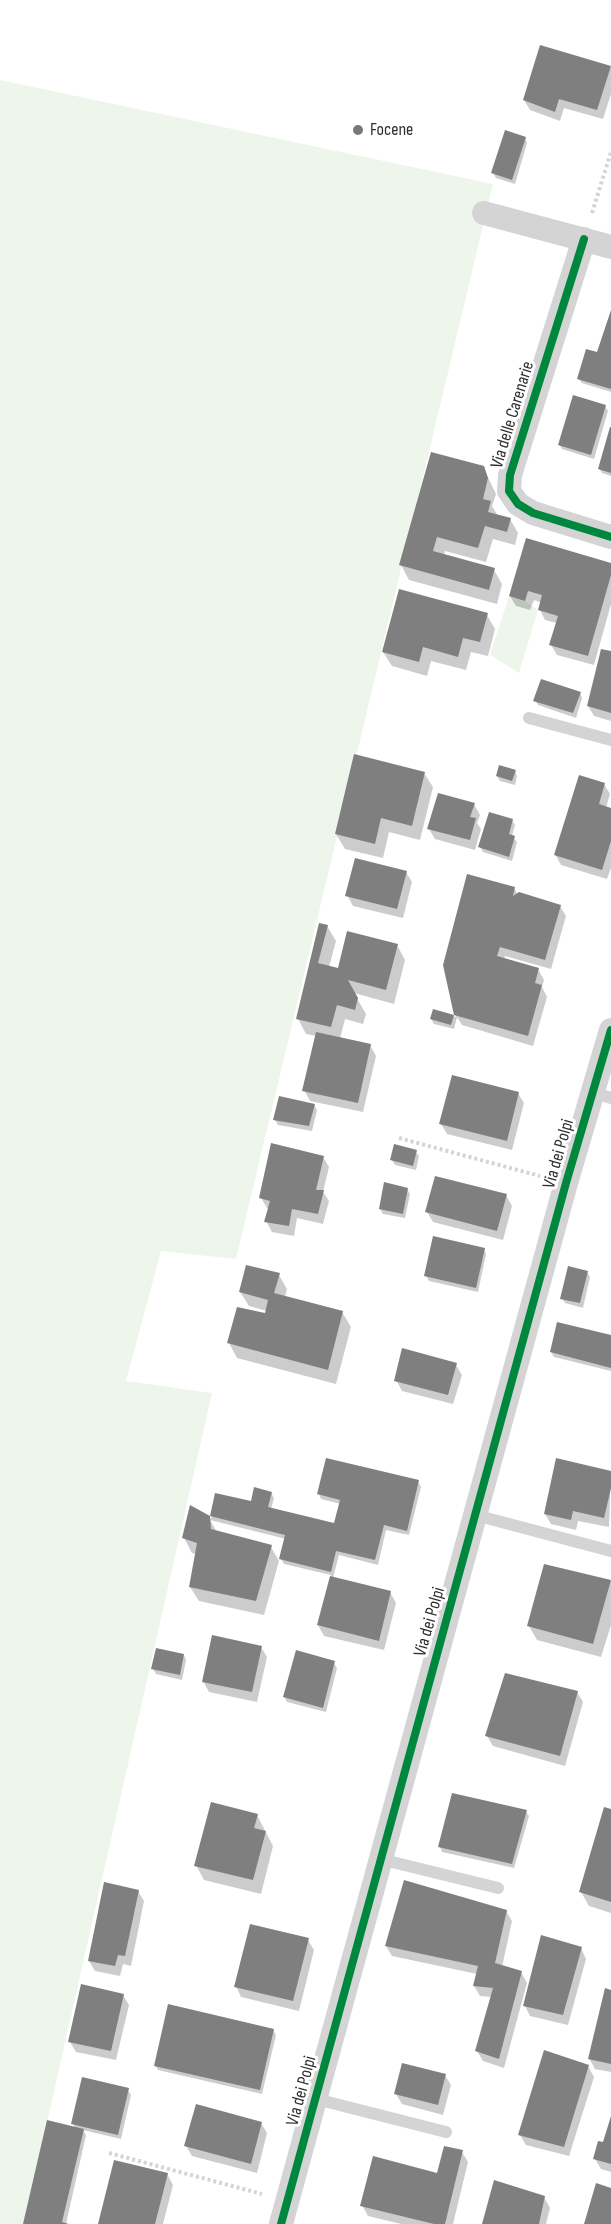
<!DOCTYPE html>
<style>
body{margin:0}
canvas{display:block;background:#fff}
</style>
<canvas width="611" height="2224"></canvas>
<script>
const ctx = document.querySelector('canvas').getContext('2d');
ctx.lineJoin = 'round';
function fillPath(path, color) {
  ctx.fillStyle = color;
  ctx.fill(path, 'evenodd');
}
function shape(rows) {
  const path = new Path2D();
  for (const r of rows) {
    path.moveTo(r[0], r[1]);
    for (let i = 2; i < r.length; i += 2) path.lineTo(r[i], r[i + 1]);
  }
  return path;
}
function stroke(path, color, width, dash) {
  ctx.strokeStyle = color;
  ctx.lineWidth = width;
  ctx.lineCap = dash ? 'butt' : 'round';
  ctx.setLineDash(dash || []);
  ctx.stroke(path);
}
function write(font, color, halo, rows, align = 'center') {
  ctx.font = font + ' "Sofia Sans Condensed",sans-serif';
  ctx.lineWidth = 6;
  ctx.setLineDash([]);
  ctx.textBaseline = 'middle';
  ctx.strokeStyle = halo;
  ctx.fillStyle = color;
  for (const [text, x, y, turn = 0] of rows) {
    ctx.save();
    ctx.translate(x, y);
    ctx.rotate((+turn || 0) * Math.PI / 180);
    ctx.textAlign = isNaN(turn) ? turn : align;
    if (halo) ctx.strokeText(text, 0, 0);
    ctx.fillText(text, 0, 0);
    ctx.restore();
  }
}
const green = shape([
 [0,80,493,184,236,1259,161,1251,126,1381,212,1393,24,2224,0,2224],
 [509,596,525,601,538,610,519,673,490,655]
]);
const shadow = shape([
 [611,68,611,94,603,119,564,108,560,121,530,110,524,100],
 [525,138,527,143,515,184,496,178,493,173],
 [611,313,611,392,582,383,579,379,598,354],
 [605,406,608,411,594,459,562,449,559,444],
 [611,430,611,476,602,473,599,468],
 [483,467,496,494,492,506,498,516,510,519,518,533,515,545,493,539,486,562,445,551,444,556,494,570,502,584,497,604,409,580,401,565],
 [611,564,611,604,594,665,557,655,551,645,557,623,545,620,540,610,542,603,534,600,530,610,516,606,510,596],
 [487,615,495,629,488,656,471,652,466,670,431,661,427,676,392,666,383,652],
 [611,653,611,721,594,716,588,706],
 [580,693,582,698,576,718,538,705,535,700],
 [515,771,517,776,515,785,500,781,497,776],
 [424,773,433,787,420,840,389,832,383,858,345,849,336,834],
 [604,784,610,794,606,808,611,809,611,868,607,879,561,865,555,854],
 [474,804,480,815,477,823,481,829,475,850,435,839,429,829],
 [512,820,515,825,512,836,517,842,512,861,483,852,480,847],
 [406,872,412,882,403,918,353,906,347,895],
 [514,888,518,895,560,906,566,916,551,969,505,956,504,960,538,969,544,980,542,987,547,997,533,1046,462,1025,457,1017,454,1029,434,1024,431,1019,434,1010,456,1017,444,965],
 [327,926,336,941,329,967,339,969,397,945,405,960,394,1004,354,993,366,1014,363,1024,345,1019,340,1039,370,1045,376,1056,363,1112,310,1101,304,1090,316,1036,306,1034,298,1019],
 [518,1093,524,1103,512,1150,447,1134,441,1124],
 [314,1105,317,1110,312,1131,278,1125,275,1120],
 [416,1152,419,1156,416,1170,395,1165,392,1160],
 [323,1157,329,1167,323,1192,329,1201,323,1224,297,1218,294,1236,272,1232,266,1221,269,1209,267,1208,261,1198],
 [407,1189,410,1194,405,1218,383,1214,380,1209],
 [506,1195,512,1206,503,1240,433,1222,427,1212],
 [484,1249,486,1254,478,1292,429,1281,426,1276],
 [587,1272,590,1277,583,1308,565,1303,562,1298],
 [279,1275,287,1289,285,1297,342,1312,351,1327,336,1384,237,1358,229,1343,266,1315,267,1311,249,1306,240,1292],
 [611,1337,611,1371,554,1357,551,1352],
 [456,1365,462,1375,453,1404,402,1391,396,1380],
 [611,1472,609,1527,578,1521,576,1530,551,1524,545,1514],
 [418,1482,421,1487,409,1535,386,1530,378,1565,339,1555,333,1578,390,1592,396,1603,384,1650,324,1636,318,1625,331,1575,284,1564,281,1559,286,1539,210,1520,217,1532,271,1547,279,1561,264,1615,199,1601,190,1587,197,1554,192,1553,184,1538,191,1508,211,1519,217,1494,252,1503,271,1493,274,1498,271,1509,335,1525,341,1504,321,1499,319,1494],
 [545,1566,611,1582,611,1625,601,1657,537,1640,529,1626],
 [261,1647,267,1657,257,1702,209,1692,203,1681],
 [184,1655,186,1660,182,1680,156,1674,153,1669],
 [334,1663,337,1668,326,1712,287,1702,284,1697],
 [577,1692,583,1702,565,1766,493,1746,487,1736],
 [611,1811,611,1913,589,1906,581,1892],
 [526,1812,529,1816,514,1868,442,1852,440,1847],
 [257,1815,273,1846,261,1894,204,1880,196,1865],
 [138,1891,144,1901,131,1966,123,1964,120,1976,95,1971,89,1961],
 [506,1911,512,1921,502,1967,521,1972,527,1983,504,2068,483,2061,477,2051,492,1997,480,1996,474,1986,477,1974,392,1956,386,1946],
 [308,1940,314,1950,299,2011,241,1997,236,1986],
 [581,1948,586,1959,568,2025,530,2016,525,2006],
 [611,1991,611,2072,595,2069,589,2058],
 [123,1995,129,2005,116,2060,76,2052,70,2042],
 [273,2030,276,2035,262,2094,158,2070,155,2065],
 [588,2066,594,2077,569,2156,526,2145,520,2135],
 [445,2075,451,2085,443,2115,402,2104,396,2094],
 [128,2090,131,2095,121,2139,83,2130,86,2135,66,2224,25,2224,75,2128,73,2123],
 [611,2119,611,2172,601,2169,595,2159,604,2144],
 [261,2123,267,2133,257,2173,192,2156,186,2146],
 [462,2152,468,2162,453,2224,401,2224,368,2216,362,2205,439,2175],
 [167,2174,173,2185,163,2224,99,2224],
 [544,2197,550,2208,546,2224,483,2224]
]);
const building = shape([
 [540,45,611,66,597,110,559,99,555,112,523,100],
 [505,130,526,137,512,180,491,173],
 [611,310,611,389,577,379,586,349,597,352],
 [573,395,606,405,591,455,558,445],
 [610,427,611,427,611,473,598,469],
 [431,452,484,466,488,478,483,499,491,501,488,512,511,518,507,532,485,526,478,548,437,537,433,551,495,568,489,590,399,565],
 [526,538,611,563,611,575,588,656,549,645,558,616,538,610,542,595,528,591,525,601,509,596],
 [399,589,488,613,480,642,463,638,458,657,423,647,419,662,382,652],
 [601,649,611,651,611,713,587,706],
 [541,679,581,692,573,713,533,701],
 [354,754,425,772,412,826,381,818,375,844,335,834],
 [499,765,516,770,512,781,496,776],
 [579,775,605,783,599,804,611,808,611,841,602,870,554,855],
 [438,793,475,803,470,817,476,818,470,840,427,829],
 [489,812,513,819,509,834,515,836,509,857,478,847],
 [355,858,407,871,397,909,345,896],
 [467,874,515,887,513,896,519,892,561,905,545,960,500,947,497,956,539,968,535,983,542,985,528,1036,454,1015,443,965],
 [319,923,328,925,318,963,338,968,347,931,398,944,386,990,348,980,358,998,355,1010,337,1005,331,1027,296,1019],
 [433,1009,454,1015,451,1025,430,1019],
 [316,1032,371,1044,358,1103,302,1091],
 [452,1075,519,1092,507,1141,439,1124],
 [279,1096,315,1104,309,1126,273,1120],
 [271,1143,324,1156,316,1190,324,1190,318,1214,292,1209,289,1226,264,1222,270,1201,259,1198],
 [394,1144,417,1150,413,1166,390,1160],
 [435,1176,507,1194,497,1231,425,1212],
 [384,1182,408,1188,403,1214,379,1209],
 [433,1236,485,1248,476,1288,424,1276],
 [246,1265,280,1273,274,1293,343,1311,328,1370,227,1343,237,1307,265,1313,268,1300,239,1292],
 [568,1266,588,1271,580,1303,560,1299],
 [557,1322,611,1335,611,1368,550,1352],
 [402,1348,457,1363,448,1395,394,1381],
 [326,1458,419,1480,407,1531,384,1525,375,1560,336,1551,331,1572,279,1559,285,1535,210,1516,215,1493,251,1501,254,1487,272,1492,268,1507,334,1523,340,1500,317,1494],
 [556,1458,611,1471,611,1488,604,1518,573,1511,571,1520,544,1514],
 [190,1505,210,1516,211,1529,272,1545,256,1601,189,1587,197,1543,182,1538],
 [544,1564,611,1580,593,1644,527,1626],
 [330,1576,391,1591,379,1641,317,1625],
 [212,1635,262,1646,252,1692,202,1682],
 [156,1648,184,1654,180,1675,151,1669],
 [296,1650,335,1661,323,1708,283,1697],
 [505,1673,578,1691,560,1756,485,1736],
 [452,1793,527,1810,512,1864,438,1847],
 [211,1802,258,1814,254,1828,266,1831,253,1880,194,1866],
 [604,1807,611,1809,611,1902,579,1892],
 [404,1880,507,1910,495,1963,522,1971,499,2059,475,2051,493,1988,473,1986,478,1966,385,1946],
 [104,1882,139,1890,125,1956,118,1955,115,1966,88,1961],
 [250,1924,309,1938,293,2001,234,1987],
 [541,1935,582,1947,563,2015,523,2006],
 [81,1984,124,1994,111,2051,68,2042],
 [605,1988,611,1990,611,2064,588,2059],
 [168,2004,274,2029,260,2090,154,2066],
 [544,2050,589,2065,564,2147,518,2135],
 [402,2063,446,2074,438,2105,394,2094],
 [82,2077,129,2088,118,2135,71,2124],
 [196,2104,262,2122,251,2164,184,2146],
 [611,2116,611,2164,593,2159,598,2141,603,2142],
 [47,2120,84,2129,62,2222,69,2224,23,2224],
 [444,2146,463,2150,445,2224,434,2224,360,2206,373,2156,437,2173],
 [114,2160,168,2173,155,2224,98,2224],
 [494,2180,545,2196,539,2224,482,2224],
 [596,2183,611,2188,611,2224,584,2224]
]);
const path = shape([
 [592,213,611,152],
 [399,1138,540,1176],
 [109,2153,262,2194]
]);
const service = shape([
 [529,718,611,740],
 [592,1092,611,1098],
 [475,1515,611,1551],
 [380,1859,498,1888],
 [316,2099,446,2132]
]);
const minor = shape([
 [484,213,611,247],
 [584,239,510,475,509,491,518,504,533,513,611,537],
 [281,2224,566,1183,611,1030]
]);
const cycleway = shape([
 [584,239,510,475,509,491,518,504,533,513,611,537],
 [281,2224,566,1183,611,1030]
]);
const markers = [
 [358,130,6,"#787878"]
];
const poiNames = [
 ["Focene",370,130]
];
const streetNames = [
 ["Via delle Carenarie",513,415,-73],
 ["Via dei Polpi",559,1154,-74],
 ["Via dei Polpi",430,1622,-74],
 ["Via dei Polpi",302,2091,-75]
];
fillPath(green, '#eef6ec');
fillPath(shadow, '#0003');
fillPath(building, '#7f7f7f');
stroke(path, '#d4d4d4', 4, [3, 3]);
stroke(service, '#d4d4d4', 12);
stroke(minor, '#d4d4d4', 24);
stroke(cycleway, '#00873e', 8);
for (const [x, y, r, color] of markers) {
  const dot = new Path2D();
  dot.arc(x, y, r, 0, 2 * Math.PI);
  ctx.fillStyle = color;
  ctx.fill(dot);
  stroke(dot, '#fff', 2);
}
write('18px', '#2f2f2f', '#fff', poiNames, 'left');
write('18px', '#2f2f2f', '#fff', streetNames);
</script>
